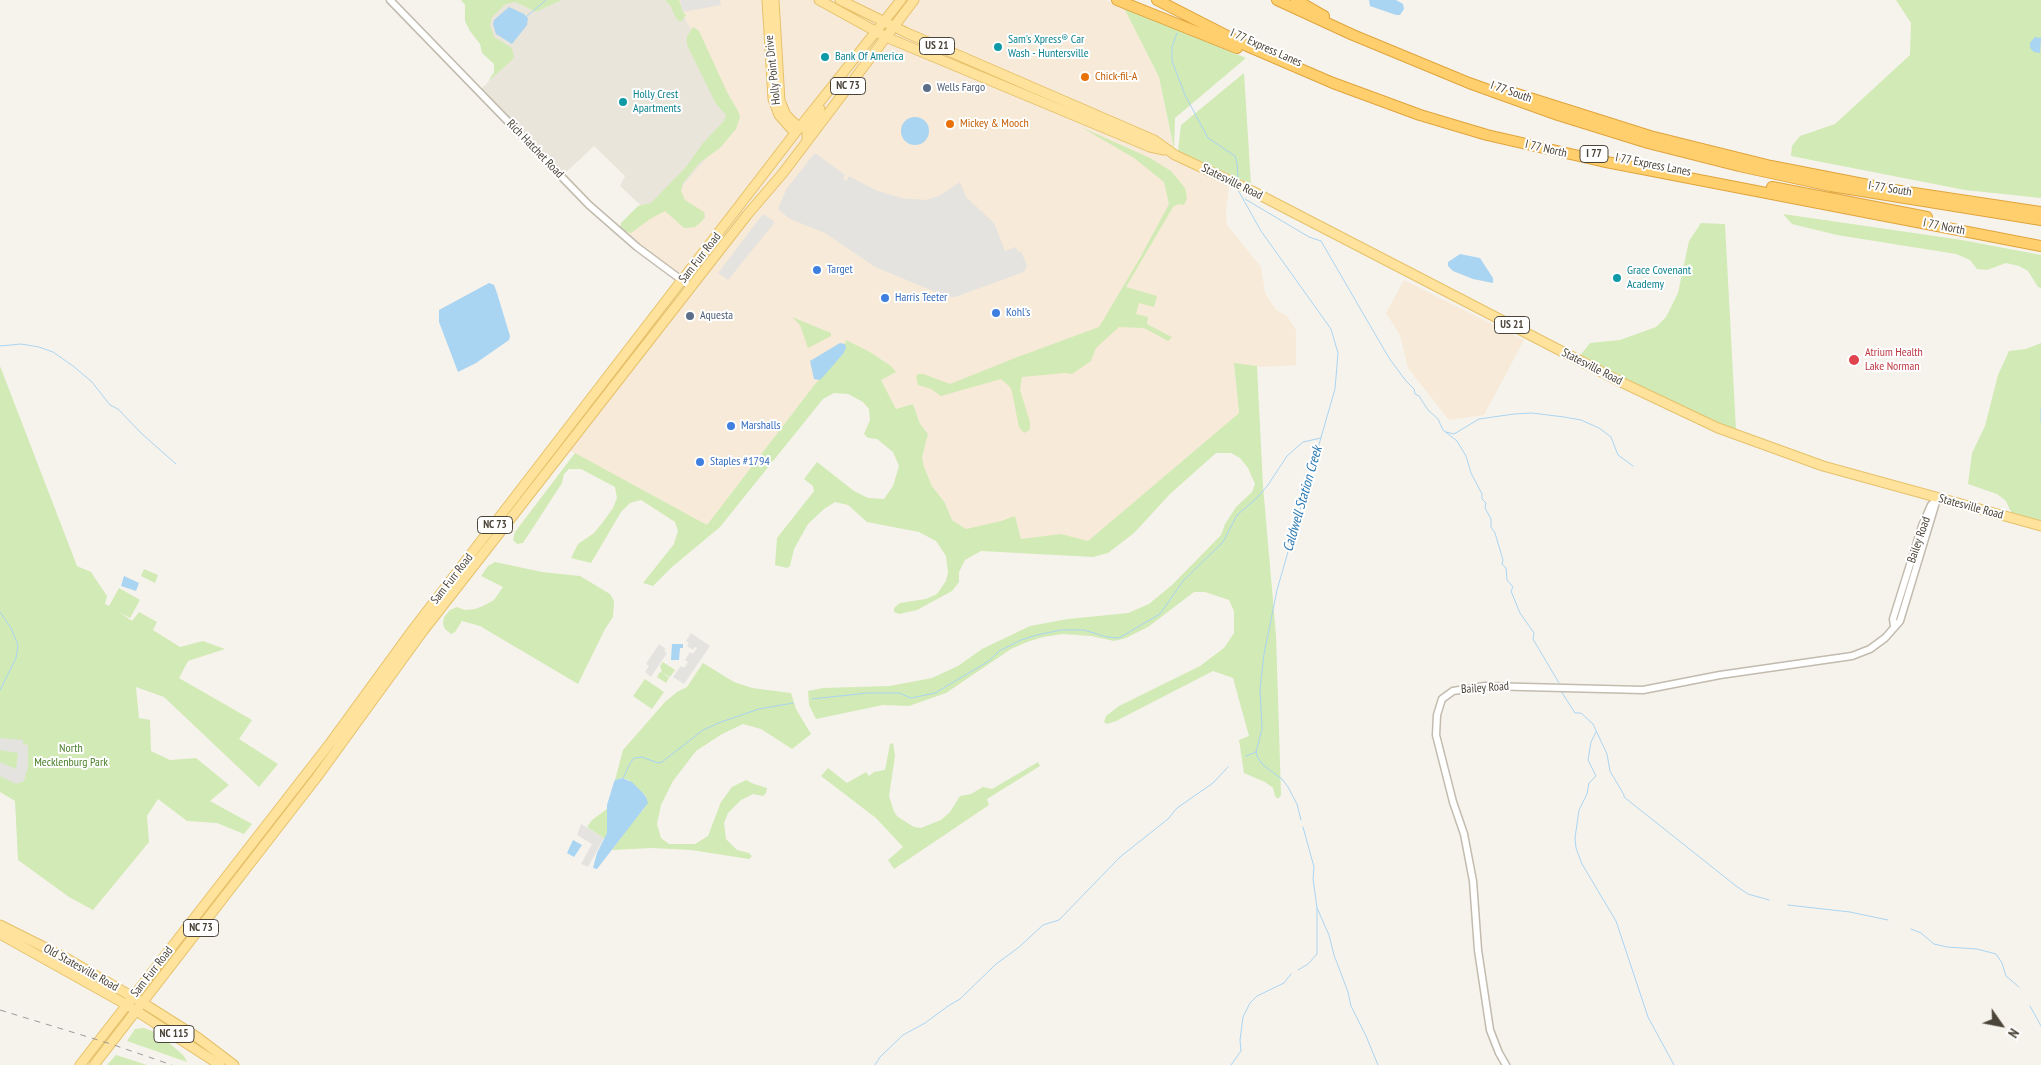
<!DOCTYPE html>
<meta charset="utf-8">
<style>
body{margin:0}
#map{position:relative;width:2041px;height:1065px;overflow:hidden;background:#f6f3ec;font-family:"PT Sans Narrow",sans-serif}
canvas{display:block}
.north{position:absolute;left:1976px;top:1000px;width:50px;height:50px;-webkit-text-stroke:4px #fff;paint-order:stroke;rotate:123deg;font-size:14px;font-weight:700;line-height:20px;text-align:center;color:#4b4439}
.north::after{content:'';display:block;margin:auto;width:18px;height:22px;background:#4b4439;clip-path:polygon(50% 0,100% 100%,50% 72%,0 100%)}
</style>
<div id="map">
<canvas width="2041" height="1065"></canvas>
<div class="north">N</div>
</div>
<script>
const ctx = document.querySelector('canvas').getContext('2d');
ctx.lineJoin = 'round';
function fillPath(path, color) {
  ctx.fillStyle = color;
  ctx.fill(path, 'evenodd');
}
function shape(rows) {
  const path = new Path2D();
  for (const r of rows) {
    if (r.length === 3) {
      path.moveTo(r[0] + r[2], r[1]);
      path.arc(r[0], r[1], r[2], 0, 2 * Math.PI);
      continue;
    }
    path.moveTo(r[0], r[1]);
    for (let i = 2; i < r.length; i += 2) path.lineTo(r[i], r[i + 1]);
  }
  return path;
}
function stroke(path, color, width, dash) {
  ctx.strokeStyle = color;
  ctx.lineWidth = width;
  ctx.lineCap = dash ? 'butt' : 'round';
  ctx.setLineDash(dash || []);
  ctx.stroke(path);
}
function write(font, color, halo, rows, align = 'center') {
  ctx.font = font + ' "PT Sans Narrow",sans-serif';
  ctx.lineWidth = 4;
  ctx.setLineDash([]);
  ctx.textBaseline = 'middle';
  ctx.strokeStyle = halo;
  ctx.fillStyle = color;
  for (const [text, x, y, turn = 0] of rows) {
    ctx.save();
    ctx.translate(x, y);
    ctx.rotate((+turn || 0) * Math.PI / 180);
    ctx.textAlign = isNaN(turn) ? turn : align;
    if (halo) ctx.strokeText(text, 0, 0);
    ctx.fillText(text, 0, 0);
    ctx.restore();
  }
}
const residential = shape([
 [511,0,536,12,562,0,674,0,683,14,731,104,733,128,667,204,651,215,620,186,625,176,594,146,561,177,479,91,507,64,475,28]
]);
const commercial = shape([
 [674,0,1106,0,1124,8,1159,77,1175,155,1230,180,1226,210,1227,225,1261,267,1265,293,1276,310,1287,316,1296,330,1296,365,1260,367,1234,363,1239,413,1088,541,1079,539,1021,539,1015,516,1001,521,966,529,952,520,945,503,932,486,924,467,922,457,928,434,920,424,913,404,896,409,881,380,896,372,883,360,846,341,846,348,822,378,815,384,707,525,565,448,691,287,623,235,667,204,733,128,731,104,683,14],
 [1404,280,1524,340,1484,415,1449,420,1408,368,1400,335,1386,313]
]);
const green = shape([
 [461,0,562,0,536,12,515,2,506,4,492,17,490,25,494,37,512,48,514,58,488,82,494,72,494,64,482,53,480,44,470,31,465,21,465,5],
 [665,0,679,0,683,12,686,15,682,21,679,21,676,18,670,5],
 [1896,0,2041,0,2041,198,1965,190,1791,156,1792,146,1800,136,1835,124,1910,55,1911,23],
 [1124,8,1246,58,1175,118,1174,149,1159,77],
 [693,27,699,31,727,92,738,111,740,117,736,129,720,148,699,163,683,183,681,191,685,200,704,212,705,217,701,222,695,227,684,228,665,211,650,219,631,233,625,232,620,228,621,223,638,206,651,203,655,199,686,167,703,143,724,121,726,115,716,104,687,45,687,36],
 [1244,73,1251,184,1178,151,1181,125],
 [1081,127,1150,158,1171,171,1185,188,1187,198,1184,205,1178,204,1173,207,1126,287,1157,296,1154,307,1139,303,1136,314,1148,317,1147,324,1172,337,1168,341,1144,328,1119,327,1096,348,1091,361,1072,374,1065,373,1022,377,1020,390,1030,422,1030,430,1024,433,1019,427,1012,392,1010,387,1001,379,941,396,931,389,918,385,916,377,918,374,923,374,950,384,1015,358,1099,327,1140,258,1169,204,1164,182,1134,158],
 [1783,214,1962,240,2041,255,2041,288,2038,287,2028,271,2019,266,2006,263,1987,270,1977,269,1970,260,1956,254,1837,235,1792,224],
 [1701,223,1725,224,1736,430,1664,399,1579,357,1590,343,1620,340,1656,327,1666,317,1678,293,1689,241],
 [792,317,831,333,831,336,808,348,800,325],
 [846,340,870,352,891,366,896,372,881,380,896,409,913,404,920,424,928,434,922,457,924,467,932,486,945,503,952,520,966,529,1001,521,1015,516,1021,539,1061,534,1088,541,1239,413,1234,363,1257,366,1263,486,1276,635,1281,795,1278,799,1275,796,1273,788,1265,782,1244,773,1239,740,1249,736,1233,678,1213,671,1116,721,1107,724,1104,722,1106,716,1119,706,1200,666,1224,648,1234,633,1234,611,1229,600,1205,592,1194,592,1148,627,1126,638,1114,641,1091,636,1063,634,1043,637,1027,642,1011,649,946,693,909,706,883,705,816,719,809,705,808,691,823,688,890,686,932,678,958,666,982,649,1030,626,1068,619,1128,613,1149,604,1172,585,1221,535,1225,524,1236,507,1252,492,1255,484,1248,468,1240,458,1231,453,1216,453,1170,494,1134,533,1108,553,1093,557,981,551,965,560,959,572,959,582,952,591,917,610,899,614,894,612,894,608,900,603,926,599,937,594,946,581,948,572,946,556,936,541,919,532,867,522,848,505,835,502,824,509,808,524,794,549,790,566,787,568,775,565,777,538,814,491,813,486,804,479,817,462,854,491,868,498,884,499,893,486,899,466,893,452,877,439,868,438,864,434,870,420,869,409,863,402,848,394,834,393,823,399,720,527,672,567,653,586,643,583,674,544,678,531,675,522,641,500,630,503,621,512,591,563,571,558,578,544,594,533,603,522,613,508,617,498,615,487,581,469,569,469,564,474,562,483,523,543,517,544,513,540,515,532,575,453,707,525,815,384,843,354],
 [2041,343,2041,522,2012,514,2006,501,1997,494,1968,484,1972,453,1985,426,1998,375,2009,351,2026,349],
 [0,366,77,566,91,572,107,596,105,604,109,606,119,588,140,600,130,618,119,612,132,621,139,612,157,622,153,630,180,647,203,641,225,649,188,661,179,678,252,720,239,739,278,764,259,787,164,697,136,687,139,718,150,720,151,751,170,760,196,758,229,785,210,801,252,824,244,834,217,823,187,821,158,799,147,816,149,842,93,910,69,897,18,860,15,801,0,792],
 [495,562,542,572,580,576,610,594,614,601,613,617,605,629,578,684,480,626,462,621,455,632,451,634,445,629,443,624,444,617,450,610,457,607,465,610,475,609,483,606,494,600,503,587,481,576,488,566],
 [144,569,158,575,155,583,141,576],
 [663,662,675,670,670,677,663,673,669,678,666,683,657,677,660,672,662,673,660,666],
 [703,663,734,682,752,688,791,693,796,709,811,734,792,749,761,729,743,724,722,734,696,751,673,781,661,805,657,824,661,838,669,844,695,844,708,836,721,802,732,787,746,780,754,784,767,788,766,793,763,796,753,794,741,800,728,813,724,823,726,839,737,850,749,853,752,856,749,859,691,850,652,848,612,850,636,817,644,809,646,796,629,780,622,778,615,780,623,750,665,702,677,692,687,687],
 [645,679,664,692,652,709,633,696],
 [893,743,895,756,889,796,894,812,898,817,914,827,921,828,941,820,950,812,960,796,971,794,983,787,992,789,1038,762,1040,766,987,799,989,805,894,869,888,860,903,847,876,818,821,776,828,768,847,783,866,772,869,776,874,772,885,770,890,744],
 [607,809,607,833,605,839,587,827,592,820],
 [144,1028,152,1031,168,1042,184,1056,187,1062,127,1041,135,1029],
 [116,1055,147,1065,107,1065]
]);
const parking = shape([
 [680,0,720,0,721,5,683,12],
 [815,153,845,175,843,178,846,181,849,176,875,190,901,198,926,200,939,196,960,182,966,197,994,223,1005,251,1016,247,1018,252,1021,251,1027,266,1024,272,955,297,948,297,875,267,825,233,790,219,778,209,787,188],
 [763,214,775,222,728,280,718,273],
 [691,633,710,646,684,684,673,677,681,666,684,668,688,662,685,660,690,652,693,654,697,648,695,647,693,650,687,646,689,643,686,641],
 [659,644,666,649,664,651,667,653,651,677,645,672,649,666,646,664],
 [0,738,23,740,23,744,28,745,28,767,24,781,16,784,0,776,0,762,16,769,18,753,0,750],
 [581,824,604,838,588,867,581,864,592,844,577,835]
]);
const water = shape([
 [1369,0,1396,0,1403,4,1404,9,1400,15,1396,15,1370,6],
 [509,7,524,14,528,18,527,25,512,44,496,34,493,24,494,20],
 [2035,37,2041,38,2040,53,2034,52,2030,48,2030,43],
 [915,131,14],
 [1460,254,1480,258,1493,278,1493,283,1473,279,1453,271,1448,266,1448,262],
 [489,283,494,285,497,293,510,336,509,340,476,363,458,372,439,322,439,310],
 [840,343,845,344,846,348,843,354,822,378,820,380,814,379,810,361],
 [124,576,139,583,136,591,121,586],
 [672,644,683,644,683,648,680,648,679,660,671,660],
 [622,778,632,782,643,793,646,797,648,803,597,869,593,868,597,853,607,833,607,805,614,782,615,780],
 [573,840,582,845,574,857,567,853]
]);
const stream = shape([
 [527,16,546,0],
 [1177,33,1172,47,1172,61,1185,95,1208,138,1235,156,1237,163,1238,178],
 [1238,190,1261,231,1331,329,1338,353,1335,389,1277,590,1264,654,1260,689,1262,729,1256,752,1258,758,1263,765,1282,779,1288,787,1297,804,1301,820],
 [1245,199,1309,237,1321,241,1389,358,1406,381,1414,389,1415,394,1419,396,1428,410,1438,419,1443,430,1457,441,1466,456,1471,473,1482,494,1482,499,1486,503,1485,508,1491,519,1491,527,1495,533,1503,560,1502,564,1506,568,1507,580,1513,587,1511,591,1520,613,1534,633,1533,639,1559,683],
 [0,346,21,344,39,347,53,352,73,366,92,382,110,405,118,409,141,433,176,464],
 [2041,408,2041,422],
 [1446,432,1454,434,1479,419,1514,414,1532,413,1564,417,1581,420,1599,428,1611,437,1618,455,1633,466],
 [0,612,11,628,18,645,16,658,0,690],
 [1561,691,1575,713,1581,713,1593,724,1607,754,1610,771,1624,795,1624,797,1736,886,1748,894,1769,900],
 [812,699,867,693,899,693,911,698,935,693,989,661,999,651,1021,640,1037,635,1061,630,1084,630,1107,637,1119,638,1160,614,1183,581,1223,542,1237,515,1256,499,1268,485,1287,456,1303,442,1321,438],
 [1596,732,1591,742,1588,760,1596,776,1589,783,1587,794,1579,810,1575,838,1576,848,1582,864,1616,921,1648,1017,1674,1065],
 [1246,756,1256,752],
 [623,779,629,765,634,758,642,757,658,763,662,762,703,730,721,722,759,709,793,703],
 [1788,905,1850,912,1888,920],
 [1317,908,1329,935,1334,955,1348,992,1351,1006,1366,1036,1378,1065],
 [1911,929,1921,933,1934,944,1947,947,1977,949,1996,954,2002,963,2006,976,2019,987],
 [1298,970,1308,964,1317,954,1317,908,1313,879,1314,867,1303,827],
 [2030,1006,2041,1026],
 [875,1065,880,1057,903,1035,925,1023,948,1006,960,999,996,964,1018,948,1043,925,1059,920,1120,857,1168,819,1177,808,1213,783,1228,767],
 [1231,1065,1241,1051,1240,1040,1243,1017,1250,1003,1257,996,1284,983,1291,974]
]);
const minor = shape([
 [390,0,589,205,637,247,691,287],
 [1894,626,1893,619,1922,526,1931,505,1935,501],
 [1506,1065,1499,1053,1490,1030,1478,950,1473,881,1464,834,1453,802,1436,735,1437,715,1442,699,1453,691,1485,686,1643,690,1720,675,1852,656,1870,649,1885,638,1900,621,1937,499]
]);
const major = shape([
 [767,0,773,99,779,115,795,133],
 [774,0,780,101,786,115,799,128],
 [819,0,886,37,1150,147,1164,150],
 [840,0,907,33,1154,140,1175,155,1252,191,1623,383,1718,428,1823,466,2041,526],
 [807,140,807,131,820,109],
 [0,925,66,958,143,1003,197,1037,234,1065],
 [0,934,127,1005,220,1065],
 [80,1065,331,742,414,628,799,128,901,0],
 [94,1065,317,777,423,631,747,215,783,173,914,0]
]);
const highway = shape([
 [1117,0,1237,48],
 [1157,0,1247,46,1333,83,1420,115,1487,135,1601,161,2041,246],
 [1277,0,1353,35,1469,83,1558,115,1648,143,1739,166,1831,186,2041,220],
 [1296,0,1324,16],
 [1514,93,1650,136,1771,166,1894,190,2041,212],
 [1772,187,1927,217]
]);
const rail = shape([
 [0,1010,111,1044,172,1065]
]);
const markers = [
 [998,47,5,"#0f9aa8"],
 [825,57,5,"#0f9aa8"],
 [1085,77,5,"#e8710a"],
 [927,88,5,"#5c6f8a"],
 [623,102,5,"#0f9aa8"],
 [950,124,5,"#e8710a"],
 [817,270,5,"#3f7fe0"],
 [1617,278,5,"#0f9aa8"],
 [885,298,5,"#3f7fe0"],
 [996,313,5,"#3f7fe0"],
 [690,316,5,"#5c6f8a"],
 [1854,360,6,"#e0444e"],
 [731,426,5,"#3f7fe0"],
 [700,462,5,"#3f7fe0"]
];
const shields = [
 [937,46,35],
 [848,86,35],
 [1594,154,28],
 [1512,325,35],
 [495,525,35],
 [201,928,35],
 [174,1034,40]
];
const shieldNames = [
 ["US 21",937,46],
 ["NC 73",848,86],
 ["I 77",1594,154],
 ["US 21",1512,325],
 ["NC 73",495,525],
 ["NC 73",201,928],
 ["NC 115",174,1034]
];
const cultureNames = [
 ["Sam's Xpress® Car",1008,40],
 ["Wash - Huntersville",1008,54],
 ["Bank Of America",835,57],
 ["Holly Crest",633,95],
 ["Apartments",633,109],
 ["Grace Covenant",1627,271],
 ["Academy",1627,285]
];
const streetNames = [
 ["I 77 Express Lanes",1266,48,24],
 ["Holly Point Drive",773,70,-96],
 ["I 77 South",1511,92,19],
 ["Rich Hatchet Road",535,149,46],
 ["I 77 North",1546,149,13],
 ["I 77 Express Lanes",1653,165,11],
 ["Statesville Road",1232,182,26],
 ["I-77 South",1890,189,9],
 ["I 77 North",1944,227,11],
 ["Sam Furr Road",700,258,-52],
 ["Statesville Road",1592,367,27],
 ["Statesville Road",1971,507,15],
 ["Bailey Road",1919,540,-71],
 ["Sam Furr Road",452,579,-52],
 ["Bailey Road",1485,688,-4],
 ["Old Statesville Road",81,968,29],
 ["Sam Furr Road",152,972,-52]
];
const foodNames = [
 ["Chick-fil-A",1095,77],
 ["Mickey & Mooch",960,124]
];
const serviceNames = [
 ["Wells Fargo",937,88],
 ["Aquesta",700,316]
];
const shopNames = [
 ["Target",827,270],
 ["Harris Teeter",895,298],
 ["Kohl's",1006,313],
 ["Marshalls",741,426],
 ["Staples #1794",710,462]
];
const healthNames = [
 ["Atrium Health",1865,353],
 ["Lake Norman",1865,367]
];
const parkNames = [
 ["North",71,749],
 ["Mecklenburg Park",71,763]
];
const waterNames = [
 ["Caldwell Station Creek",1303,499,-74]
];
fillPath(residential, '#eae5da');
fillPath(commercial, '#f7ead8');
fillPath(green, '#d2eab5');
fillPath(parking, '#e5e3e0');
fillPath(water, '#a9d4f2');
stroke(stream, '#a9d4f2', 1);
stroke(minor, '#c2bbae', 9);
stroke(major, '#e6c16a', 11);
stroke(highway, '#e0a43c', 12);
stroke(minor, '#fff', 6);
stroke(major, '#ffe39c', 9);
stroke(highway, '#ffcf6e', 10);
stroke(rail, '#9a9a9a', 1, [6, 6]);
for (const [x, y, r, color] of markers) {
  const dot = new Path2D();
  dot.arc(x, y, r, 0, 2 * Math.PI);
  ctx.fillStyle = color;
  ctx.fill(dot);
  stroke(dot, '#fff', 2);
}
for (const [x, y, w] of shields) {
  const box = new Path2D();
  box.roundRect(x - w / 2, y - 8.5, w, 17, 4);
  ctx.fillStyle = '#fff';
  ctx.fill(box);
  stroke(box, '#4b4439', 1);
}
write('bold 11px', '#4b4439', null, shieldNames);
write('12px', '#0d838f', '#fff', cultureNames, 'left');
write('12px', '#4b4439', '#fff', streetNames);
write('12px', '#c56008', '#fff', foodNames, 'left');
write('12px', '#4e5e75', '#fff', serviceNames, 'left');
write('12px', '#366cbe', '#fff', shopNames, 'left');
write('12px', '#be3a42', '#fff', healthNames, 'left');
write('12px', '#4a7f2a', '#fff', parkNames);
write('italic 14px', '#2e7ab2', '#fff', waterNames);
</script>
